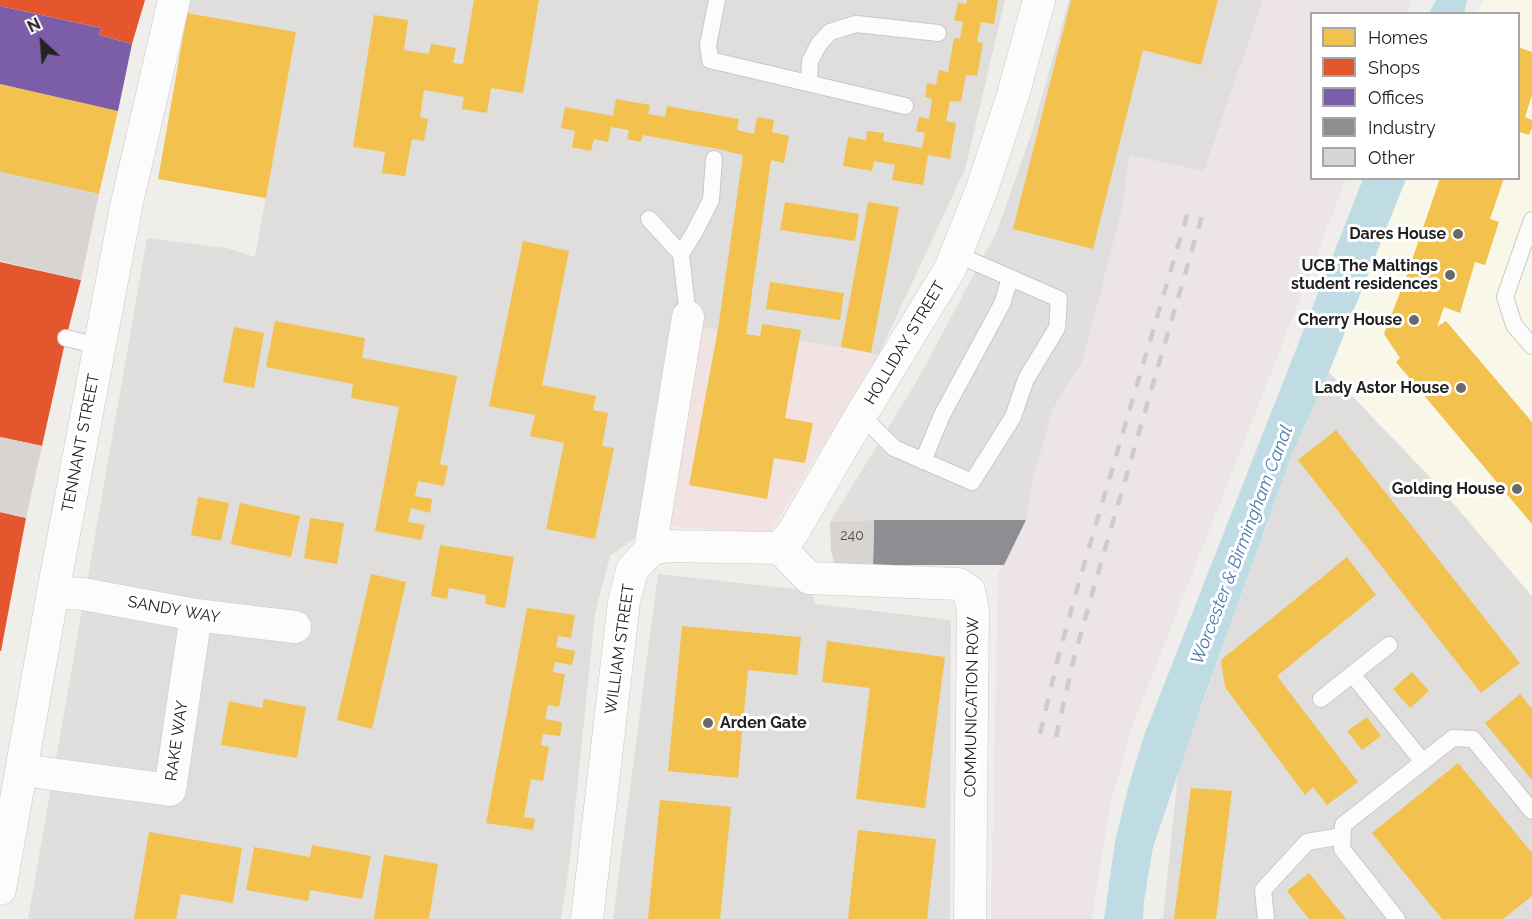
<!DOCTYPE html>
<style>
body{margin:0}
#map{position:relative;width:1532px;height:919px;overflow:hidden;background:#f0eeeb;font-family:Raleway,sans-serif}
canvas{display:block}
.legend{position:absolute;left:1310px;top:12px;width:210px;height:168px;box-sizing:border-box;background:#fff;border:2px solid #a7a7a7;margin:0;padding:8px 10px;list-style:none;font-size:18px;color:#222}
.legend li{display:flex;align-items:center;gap:12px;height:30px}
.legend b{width:30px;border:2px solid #a7a7a7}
.north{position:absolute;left:12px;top:12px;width:60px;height:60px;-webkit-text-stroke:4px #fff;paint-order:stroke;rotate:334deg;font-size:16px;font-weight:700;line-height:24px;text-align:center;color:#222}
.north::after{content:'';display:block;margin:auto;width:21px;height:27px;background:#222;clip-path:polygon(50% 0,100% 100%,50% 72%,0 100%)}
</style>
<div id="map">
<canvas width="1532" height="919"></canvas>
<ul class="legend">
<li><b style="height:16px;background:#f2c14e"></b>Homes</li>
<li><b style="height:16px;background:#e4572e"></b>Shops</li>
<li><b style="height:16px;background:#7b5ea7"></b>Offices</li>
<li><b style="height:16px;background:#8d8d92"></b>Industry</li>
<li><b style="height:16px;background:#d7d4d2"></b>Other</li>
</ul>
<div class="north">N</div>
</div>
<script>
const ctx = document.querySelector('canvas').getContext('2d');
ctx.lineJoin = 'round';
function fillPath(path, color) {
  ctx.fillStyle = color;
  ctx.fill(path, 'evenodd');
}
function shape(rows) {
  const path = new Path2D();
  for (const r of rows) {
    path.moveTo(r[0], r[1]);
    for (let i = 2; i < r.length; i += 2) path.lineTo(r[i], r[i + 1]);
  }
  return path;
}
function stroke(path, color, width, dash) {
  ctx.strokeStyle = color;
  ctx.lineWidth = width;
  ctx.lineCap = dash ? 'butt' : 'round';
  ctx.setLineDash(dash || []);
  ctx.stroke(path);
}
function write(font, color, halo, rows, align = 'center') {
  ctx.font = font + ' Raleway,sans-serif';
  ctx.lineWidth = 6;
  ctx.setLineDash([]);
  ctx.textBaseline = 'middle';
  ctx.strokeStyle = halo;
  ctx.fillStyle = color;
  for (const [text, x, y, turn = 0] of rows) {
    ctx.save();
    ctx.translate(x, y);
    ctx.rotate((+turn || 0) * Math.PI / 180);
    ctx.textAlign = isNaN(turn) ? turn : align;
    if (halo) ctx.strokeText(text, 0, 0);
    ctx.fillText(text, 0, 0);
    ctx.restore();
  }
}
const residential = shape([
 [303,0,1005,0,965,169,878,356,871,353,841,347,678,324,643,532,610,556,595,613,570,859,457,843,446,919,112,919,226,248,255,257,296,32],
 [1069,0,1263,0,1204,172,1130,156,1122,208,1104,280,997,231,1032,132],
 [1329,372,1437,484,1532,596,1532,919,1163,919,1178,772,1292,454],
 [658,574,812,591,815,604,951,620,950,919,613,919]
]);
const commercial = shape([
 [701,328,718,329,746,334,841,347,871,353,878,356,769,534,666,526]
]);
const industrial = shape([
 [1263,0,1412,0,1407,13,1312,14,1312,178,1346,179,1277,358,1132,727,1110,805,1092,919,991,919,998,573,1004,565,1026,520,1032,483,1053,409,1082,362,1122,208,1130,155,1204,171]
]);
const education = shape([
 [1484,0,1532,0,1532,596,1437,484,1329,372,1406,179,1518,178,1518,14,1477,13]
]);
const parking = shape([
 [191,0,303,0,296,32,187,13],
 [997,231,1104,280,1082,362,1053,409,1032,483,1026,520,874,520,830,522,918,379],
 [147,238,226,248,112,919,28,919],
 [457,843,570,859,561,919,446,919]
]);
const water = shape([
 [1436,0,1467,0,1464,13,1429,13],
 [1363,179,1406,179,1329,372,1292,454,1199,712,1153,847,1144,901,1143,919,1104,919,1115,842,1129,784,1145,733]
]);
const homes = shape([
 [474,0,539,0,523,93,491,88,487,113,462,109,464,97,424,90,420,117,428,119,424,141,412,139,405,176,382,173,385,152,353,147,374,15,408,20,404,50,429,54,431,44,456,48,453,63,463,64],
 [967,0,998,0,994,24,981,22,977,42,983,43,977,76,966,75,961,102,950,101,946,121,956,123,950,159,928,155,923,185,892,180,895,165,874,161,872,171,843,166,848,137,866,140,867,131,884,133,883,141,922,148,925,133,916,131,919,117,929,119,932,99,925,97,927,83,936,85,939,70,948,72,954,38,960,39,963,22,954,20,958,3,966,4],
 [1071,0,1218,0,1201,65,1143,50,1093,249,1013,229],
 [187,13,296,32,266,198,158,179],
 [1518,47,1532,52,1532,95,1525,117,1532,120,1532,128,1529,135,1520,132,1519,137],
 [0,84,118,111,99,194,0,172],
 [616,99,650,105,648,114,665,117,667,106,739,119,737,130,754,134,757,117,774,120,772,132,789,136,784,163,771,160,746,334,760,336,762,324,801,330,785,418,813,423,805,463,774,458,767,499,689,485,718,329,743,155,729,152,729,151,643,135,641,142,627,139,629,130,611,127,608,142,594,139,591,151,572,147,575,131,561,128,565,107,613,116],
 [1440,178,1504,178,1490,219,1499,222,1485,265,1475,262,1460,313,1444,307,1437,327,1446,321,1532,422,1532,524,1396,362,1400,358,1384,334,1408,272],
 [785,202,859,214,855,241,780,230],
 [868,202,899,207,871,353,841,347],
 [523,241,569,251,542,385,596,396,593,410,608,413,602,446,614,448,595,539,546,529,564,443,530,436,535,415,489,406],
 [770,282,844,293,840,320,766,309],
 [275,321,365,338,362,358,457,376,440,464,448,466,444,486,418,481,415,496,432,499,430,513,411,508,408,522,425,525,421,540,375,531,399,407,351,398,353,384,266,367],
 [234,327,264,333,254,388,223,382],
 [1336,430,1520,663,1481,693,1298,460],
 [198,497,229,503,221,541,191,535],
 [240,503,300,516,291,557,231,544],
 [310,518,344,523,337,564,304,558],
 [440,545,514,557,505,608,485,604,486,595,449,588,447,599,431,596],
 [1347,557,1376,595,1277,676,1358,782,1327,805,1313,787,1305,795,1225,687,1221,660],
 [371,574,406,582,372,729,337,720],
 [527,608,575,615,571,638,558,636,556,647,575,651,572,665,555,662,553,672,565,674,559,707,548,705,545,719,562,722,560,736,543,734,541,745,549,747,543,781,531,779,524,817,535,819,533,830,486,823],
 [682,626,801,637,797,675,748,670,738,778,668,771],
 [827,641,945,657,925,808,856,799,870,688,822,682],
 [1412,672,1429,691,1410,708,1393,689],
 [1520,694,1532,709,1532,780,1485,723],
 [264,699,306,707,297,758,221,745,229,701,262,708],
 [1367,717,1381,736,1362,750,1347,731],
 [1458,763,1532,853,1532,896,1503,919,1442,919,1372,833],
 [1191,788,1232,791,1216,919,1174,919],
 [660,800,731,807,720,919,648,919],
 [858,830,936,839,927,919,848,919],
 [149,832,242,848,233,903,181,894,176,919,134,919],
 [312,845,371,856,362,899,310,890,308,901,246,890,254,847,310,857],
 [384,855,438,864,429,919,374,919],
 [1309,873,1346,919,1309,919,1287,891]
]);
const shops = shape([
 [0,0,145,0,132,44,99,35,101,28,0,6],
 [0,262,81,280,66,338,42,446,0,437],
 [0,512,26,518,1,651,0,651]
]);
const offices = shape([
 [0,6,101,28,99,35,132,44,118,111,0,84]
]);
const industry = shape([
 [874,520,1026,520,1004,565,873,565]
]);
const building = shape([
 [0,172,99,194,81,280,0,261],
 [0,437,42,446,26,518,0,512],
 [874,520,873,565,839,565,834,562,831,551,830,522]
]);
const service = shape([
 [717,0,708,45,710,60,905,106],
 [809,83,810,61,819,44,830,32,856,24,938,33],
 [649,219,681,254,688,317],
 [1532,220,1505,297,1514,325,1532,346],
 [681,254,694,233,711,200,714,159],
 [66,338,99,346],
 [861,415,894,448,972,482,1013,417,1026,379,1057,328,1059,299,956,254],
 [923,461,942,415,1002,304,1010,278],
 [1352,674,1423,762],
 [1321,699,1389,645],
 [1266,919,1263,890,1307,842,1342,836],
 [1397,919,1342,849,1343,825,1453,738,1473,739,1532,811]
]);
const minor = shape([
 [780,548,792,534,861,415,950,269,982,189,1013,95,1039,0],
 [780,548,809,578,958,584,969,591,973,610,970,919],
 [650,550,666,546,780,548],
 [53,592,83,594,196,615,295,627],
 [22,770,170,790,196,615],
 [0,889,53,592,126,207,174,0],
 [587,919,624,602,632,570,650,550,688,317]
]);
const rail = shape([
 [1040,734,1058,658,1081,575,1190,205],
 [1056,737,1073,662,1096,580,1204,209]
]);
const markers = [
 [1458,234,6,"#6a6968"],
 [1450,275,6,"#6a6968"],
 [1414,320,6,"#6a6968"],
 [1461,388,6,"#6a6968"],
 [1517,489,6,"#6a6968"],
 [708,723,6,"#6a6968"]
];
const numberNames = [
 ["240",852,536]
];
const poiNames = [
 ["Dares House",1446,234],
 ["UCB The Maltings",1438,266],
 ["student residences",1438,284],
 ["Cherry House",1402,320],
 ["Lady Astor House",1449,388],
 ["Golding House",1505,489],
 ["Arden Gate",720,723,"left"]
];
const streetNames = [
 ["HOLLIDAY STREET",905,343,-59],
 ["TENNANT STREET",81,443,-79],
 ["SANDY WAY",174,610,10],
 ["WILLIAM STREET",620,649,-82],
 ["COMMUNICATION ROW",972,707,-89],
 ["RAKE WAY",177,741,-82]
];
const waterNames = [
 ["Worcester & Birmingham Canal",1242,545,-69]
];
fillPath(residential, '#dfdedc');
fillPath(commercial, '#f1e3e1');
fillPath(industrial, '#ede4e9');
fillPath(education, '#f8f7e8');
fillPath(parking, '#e0dfde');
fillPath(water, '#bfdbe3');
fillPath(homes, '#f2c14e');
fillPath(shops, '#e4572e');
fillPath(offices, '#7b5ea7');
fillPath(industry, '#8d8d92');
fillPath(building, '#d7d4d2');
stroke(service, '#c9c8c7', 18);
stroke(minor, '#c9c8c7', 33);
stroke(service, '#fdfcfc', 16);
stroke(minor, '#fdfcfc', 32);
stroke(rail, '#ccc', 4.5, [12, 12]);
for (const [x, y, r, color] of markers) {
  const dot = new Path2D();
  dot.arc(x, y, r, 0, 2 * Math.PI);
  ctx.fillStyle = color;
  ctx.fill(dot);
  stroke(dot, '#fff', 2);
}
write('14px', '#4f4e4e', null, numberNames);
write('bold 16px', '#222', '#fff', poiNames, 'right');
write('16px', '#222', '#fff', streetNames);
write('italic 18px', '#4a7aab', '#fff', waterNames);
</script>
